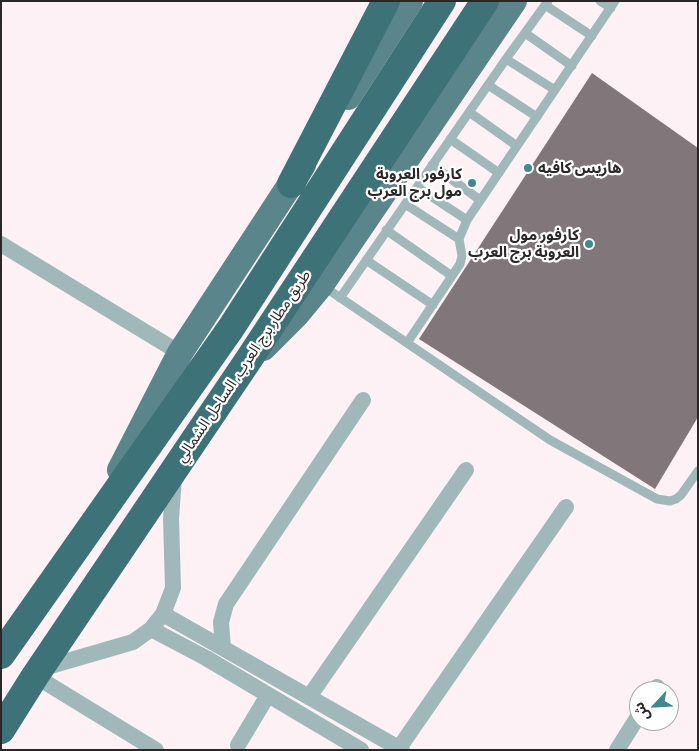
<!DOCTYPE html>
<meta charset="utf-8">
<style>
body{margin:0}
#map{position:relative;width:699px;height:751px;overflow:hidden;background:#fdf1f5;font-family:Barlow,"Noto Sans Arabic",sans-serif}
canvas{display:block}
.frame{position:absolute;inset:0;border:2px solid #2b2728;pointer-events:none}
.north{position:absolute;left:629px;top:681px;width:50px;height:50px;box-sizing:border-box;background:#fff;border:1px solid #aaa9a9;border-radius:50%;rotate:245deg;font-size:14px;font-weight:700;line-height:20px;text-align:center;color:#2b2728}
.north::after{content:'';display:block;margin:auto;width:18px;height:22px;background:#418891;clip-path:polygon(50% 0,100% 100%,50% 72%,0 100%)}
</style>
<div id="map">
<canvas width="699" height="751"></canvas>
<div class="frame"></div>
<div class="north">ش</div>
</div>
<script>
const ctx = document.querySelector('canvas').getContext('2d');
ctx.lineJoin = 'round';
function fillPath(path, color) {
  ctx.fillStyle = color;
  ctx.fill(path, 'evenodd');
}
function shape(rows) {
  const path = new Path2D();
  for (const r of rows) {
    path.moveTo(r[0], r[1]);
    for (let i = 2; i < r.length; i += 2) path.lineTo(r[i], r[i + 1]);
  }
  return path;
}
function stroke(path, color, width, dash) {
  ctx.strokeStyle = color;
  ctx.lineWidth = width;
  ctx.lineCap = dash ? 'butt' : 'round';
  ctx.setLineDash(dash || []);
  ctx.stroke(path);
}
function write(font, color, halo, rows, align = 'center') {
  ctx.font = font + ' Barlow,"Noto Sans Arabic",sans-serif';
  ctx.lineWidth = 4.5;
  ctx.setLineDash([]);
  ctx.textBaseline = 'middle';
  ctx.strokeStyle = halo;
  ctx.fillStyle = color;
  for (const [text, x, y, turn = 0] of rows) {
    ctx.save();
    ctx.translate(x, y);
    ctx.rotate((+turn || 0) * Math.PI / 180);
    ctx.textAlign = isNaN(turn) ? turn : align;
    if (halo) ctx.strokeText(text, 0, 0);
    ctx.fillText(text, 0, 0);
    ctx.restore();
  }
}
const building = shape([
 [592,73,698,148,698,417,655,489,419,339]
]);
const lane = shape([
 [600,1,611,8],
 [545,5,592,36],
 [525,33,572,66],
 [506,59,555,90],
 [488,85,537,117],
 [469,112,517,146],
 [450,139,499,173],
 [432,165,480,200],
 [417,187,467,220],
 [405,204,459,239],
 [386,230,452,276],
 [366,260,433,305],
 [323,286,550,440,657,499,670,501,676,499,681,495,698,471],
 [340,298,506,59,548,1],
 [407,343,460,264,462,256,459,239,467,220,615,1]
]);
const street = shape([
 [1,244,180,353],
 [163,614,402,750],
 [151,629,206,658,361,750],
 [223,648,221,622,226,604,363,400],
 [40,669,133,642,151,629,163,614,173,588,171,519,174,477],
 [35,676,156,750],
 [654,691,657,687],
 [309,697,466,470],
 [238,745,268,695],
 [399,748,566,507],
 [617,750,639,715]
]);
const primary = shape([
 [348,97,410,1],
 [263,348,297,314,321,285,514,1],
 [120,470,180,353,303,165]
]);
const highway = shape([
 [291,184,386,1],
 [1,655,231,328,442,1],
 [1,730,35,676,249,359,485,1]
]);
const markers = [
 [528,168,5,"#418891"],
 [472,183,5,"#418891"],
 [589,244,5,"#418891"]
];
const poiNames = [
 ["هاريس كافيه",538,168,"left"],
 ["كارفور العروبة",462,174],
 ["مول برج العرب",462,191],
 ["كارفور مول",579,235],
 ["العروبة برج العرب",579,252]
];
const streetNames = [
 ["طريق مطار برج العرب, الساحل الشمالي",243,366,-56]
];
fillPath(building, '#81767a');
stroke(lane, '#a1b8bb', 9);
stroke(street, '#a1b8bb', 16);
stroke(primary, '#5a858a', 26);
stroke(highway, '#3e7279', 28);
for (const [x, y, r, color] of markers) {
  const dot = new Path2D();
  dot.arc(x, y, r, 0, 2 * Math.PI);
  ctx.fillStyle = color;
  ctx.fill(dot);
  stroke(dot, '#fff', 2);
}
write('bold 15px', '#2b2728', '#fff', poiNames, 'right');
write('15px', '#2b2728', '#fff', streetNames);
</script>
